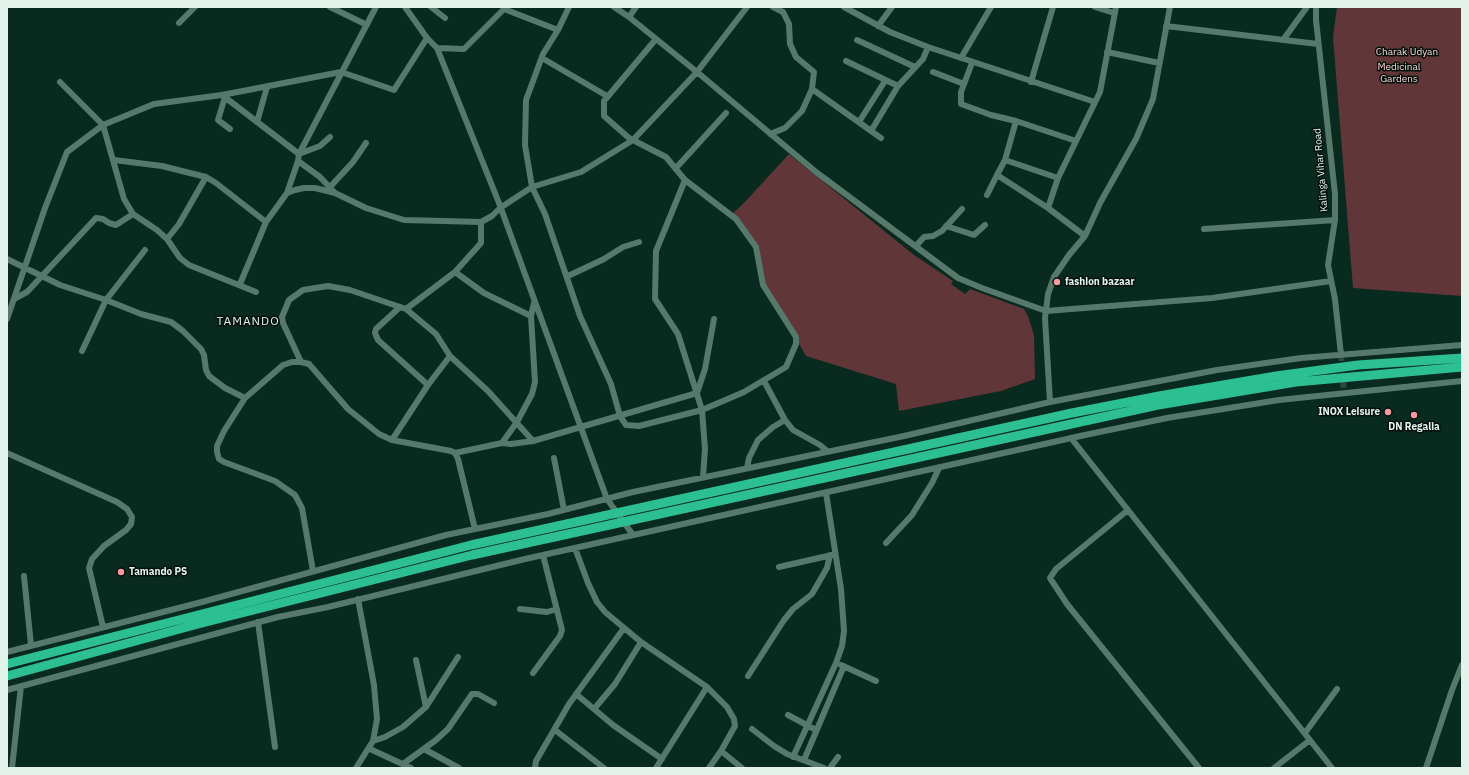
<!DOCTYPE html>
<style>
body{margin:0}
#map{position:relative;width:1469px;height:775px;overflow:hidden;background:#092a1f;font-family:"IBM Plex Sans",sans-serif}
canvas{display:block}
.frame{position:absolute;inset:0;border:8px solid #e1f3eb;pointer-events:none}
</style>
<div id="map">
<canvas width="1469" height="775"></canvas>
<div class="frame"></div>
</div>
<script>
const ctx = document.querySelector('canvas').getContext('2d');
ctx.lineJoin = 'round';
function fillPath(path, color) {
  ctx.fillStyle = color;
  ctx.fill(path, 'evenodd');
}
function shape(rows) {
  const path = new Path2D();
  for (const r of rows) {
    path.moveTo(r[0], r[1]);
    for (let i = 2; i < r.length; i += 2) path.lineTo(r[i], r[i + 1]);
  }
  return path;
}
function stroke(path, color, width, dash) {
  ctx.strokeStyle = color;
  ctx.lineWidth = width;
  ctx.lineCap = dash ? 'butt' : 'round';
  ctx.setLineDash(dash || []);
  ctx.stroke(path);
}
function write(font, color, halo, rows, align = 'center') {
  ctx.font = font + ' "IBM Plex Sans",sans-serif';
  ctx.lineWidth = 3;
  ctx.setLineDash([]);
  ctx.textBaseline = 'middle';
  ctx.strokeStyle = halo;
  ctx.fillStyle = color;
  for (const [text, x, y, turn = 0] of rows) {
    ctx.save();
    ctx.translate(x, y);
    ctx.rotate((+turn || 0) * Math.PI / 180);
    ctx.textAlign = isNaN(turn) ? turn : align;
    if (halo) ctx.strokeText(text, 0, 0);
    ctx.fillText(text, 0, 0);
    ctx.restore();
  }
}
const green = shape([
 [1337,7,1462,7,1462,296,1353,288,1333,37],
 [789,154,914,255,953,281,951,284,965,294,970,289,1024,309,1028,316,1034,335,1035,379,1001,391,899,411,896,384,806,356,764,283,757,245,733,213,743,204]
]);
const minorTunnel = shape([
 [1341,355,1344,392]
]);
const minor = shape([
 [330,7,367,25],
 [405,7,427,38,437,48,499,203,607,499,633,535],
 [431,7,445,18],
 [569,7,558,30,543,54,526,100,525,145,532,187,545,214,580,316,611,384,620,416,626,425,639,426,702,410,744,392,786,367,796,344,796,337,763,285,756,247,736,219,685,180],
 [614,7,629,17,697,72,816,172,958,278,982,288,1046,311,1212,298,1331,281],
 [844,7,890,32,928,47,1095,102],
 [1095,7,1114,13],
 [1316,7,1316,20,1335,194,1335,220,1328,265,1335,299,1341,355],
 [629,17,636,7],
 [179,23,195,7],
 [878,26,892,7],
 [1166,26,1318,44],
 [656,39,604,101,604,116,629,138,666,157,685,180,656,251,655,299,678,334,702,410,705,449,703,477],
 [857,40,915,67],
 [1283,40,1307,7],
 [437,48,464,49,504,9,558,30],
 [1107,52,1159,63],
 [542,58,607,96],
 [961,58,991,7],
 [846,61,898,86],
 [972,63,961,92,961,104,991,115,1016,121],
 [933,72,964,84],
 [60,82,103,125,124,199,133,214,157,230,167,239,180,258,189,265,256,292],
 [1031,82,1053,7],
 [812,89,881,138],
 [222,95,299,154,320,146,330,137],
 [225,97,218,120,230,129],
 [257,122,267,87],
 [859,122,885,81],
 [871,131,898,86,923,59,928,47],
 [770,134,785,128,802,111,812,89,814,72,796,57,790,44,789,24,783,12,773,7],
 [114,160,162,166,206,177,216,183,266,222],
 [1005,160,1016,121,1076,141],
 [676,168,726,113],
 [1058,178,1005,160,997,175,1048,208,1085,236],
 [330,187,353,162,366,143],
 [287,193,298,161],
 [335,193,320,177,298,161,299,154,376,7],
 [987,195,997,175],
 [1048,208,1058,178,1100,92,1116,7],
 [946,226,974,235,985,225],
 [1204,229,1335,220],
 [167,239,179,224,206,177],
 [916,246,924,237,933,236,942,231,962,209],
 [7,259,60,285,106,300,141,314,171,322,183,331,201,349,204,355,206,370,209,376,225,388,245,398],
 [455,272,484,293,531,316],
 [568,276,604,259,623,247,639,242],
 [240,284,266,222,287,193,295,190,304,188,315,188,335,193,366,208,404,220,481,222,492,216,500,208,532,187,581,172,633,140,697,72,747,7],
 [14,299,27,292,96,218,103,219,109,223,116,225,133,214],
 [400,307,376,329,375,333,378,340,428,385],
 [406,309,455,272,481,243,481,222],
 [7,319,45,208,67,152,103,125,154,104,222,95,341,72,394,90,427,38],
 [82,351,106,300,145,250],
 [301,362,283,323,282,317,289,300,303,290,328,286,350,290,400,307,406,309,436,334,450,356,488,391,533,441],
 [764,381,785,420,793,430,820,445,827,451],
 [1050,402,1045,318,1048,294,1054,277,1069,255,1085,236,1100,203,1136,139,1153,99,1170,7],
 [1071,438,1332,768],
 [392,440,428,385,450,356],
 [502,443,517,422,532,394,535,382,531,316,534,303],
 [7,453,117,502,127,509,132,517,131,524,126,530,104,546,92,559,89,568,103,627],
 [455,453,502,443,511,444,533,441,697,393,705,369,714,319],
 [554,458,564,510],
 [747,468,749,458,758,440,773,427,785,420],
 [1128,510,1056,569,1050,578,1067,604,1199,768],
 [886,543,912,515,932,483,939,468],
 [575,548,588,583,597,602,605,612,641,642,707,687,727,707,734,719,735,726,721,751,709,768],
 [779,567,832,555],
 [313,571,302,508,295,495,275,481,224,462,219,459,217,452,217,446,224,431,245,398,283,365,292,362,301,362,309,364,348,409,379,434,392,440,451,451,455,453,458,459,475,529],
 [24,576,31,645],
 [520,609,547,612,557,609],
 [258,622,275,747],
 [7,652,202,602,446,535,548,514,633,492,904,436,1050,402,1217,370,1301,358,1462,345],
 [416,660,426,707],
 [841,665,876,681],
 [533,673,560,636,562,630,543,555],
 [748,676,784,620,793,609,812,594,827,568,830,555],
 [7,690,278,617,328,607,525,559,1085,435,1167,418,1279,400,1462,381],
 [576,694,613,725,662,759],
 [594,709,615,684,641,642],
 [788,715,816,730],
 [752,729,774,746,787,754,824,768],
 [555,730,604,768],
 [1305,733,1337,689],
 [373,741,385,737,403,727,426,707,458,657],
 [370,749,411,768],
 [424,749,459,768],
 [721,751,742,768],
 [793,757,836,663,842,646,844,631,841,589,826,493],
 [804,760,844,666],
 [403,764,436,740,448,729,472,694,478,694,494,703],
 [12,768,21,686],
 [356,768,373,741,377,719,374,685,358,599],
 [535,768,536,761,569,704,624,628],
 [656,768,707,687],
 [830,768,838,757],
 [1274,768,1310,740],
 [1426,768,1452,690,1462,665]
]);
const highway = shape([
 [7,664,471,545,1072,413,1159,396,1276,376,1358,365,1462,358],
 [7,676,198,624,472,555,1158,405,1296,382,1462,367]
]);
const markers = [
 [1057,282,4,"#f59b9e"],
 [1388,412,4,"#f59b9e"],
 [1414,415,4,"#f59b9e"],
 [121,572,4,"#f59b9e"]
];
const parkNames = [
 ["Charak Udyan",1407,52],
 ["Medicinal",1399,67],
 ["Gardens",1399,79]
];
const streetNames = [
 ["Kalinga Vihar Road",1321,170,-95]
];
const poiNames = [
 ["fashion bazaar",1065,282],
 ["INOX Leisure",1380,412,"right"],
 ["DN Regalia",1414,427,"center"],
 ["Tamando PS",129,572]
];
const quarterNames = [
 ["TAMANDO",248,322]
];
fillPath(green, '#603638');
stroke(minorTunnel, '#29483e', 6, [6, 3]);
stroke(minor, '#57796b', 6);
stroke(highway, '#2cbf92', 9);
for (const [x, y, r, color] of markers) {
  const dot = new Path2D();
  dot.arc(x, y, r, 0, 2 * Math.PI);
  ctx.fillStyle = color;
  ctx.fill(dot);
  stroke(dot, '#04100b', 1.5);
}
write('10px', '#fbd5d5', '#04100b', parkNames);
write('10px', '#e1f3eb', '#04100b', streetNames);
write('bold 10px', '#e1f3eb', '#04100b', poiNames, 'left');
ctx.letterSpacing = '1px';
write('12px', '#e1f3eb', '#04100b', quarterNames);
ctx.letterSpacing = '0px';
</script>
